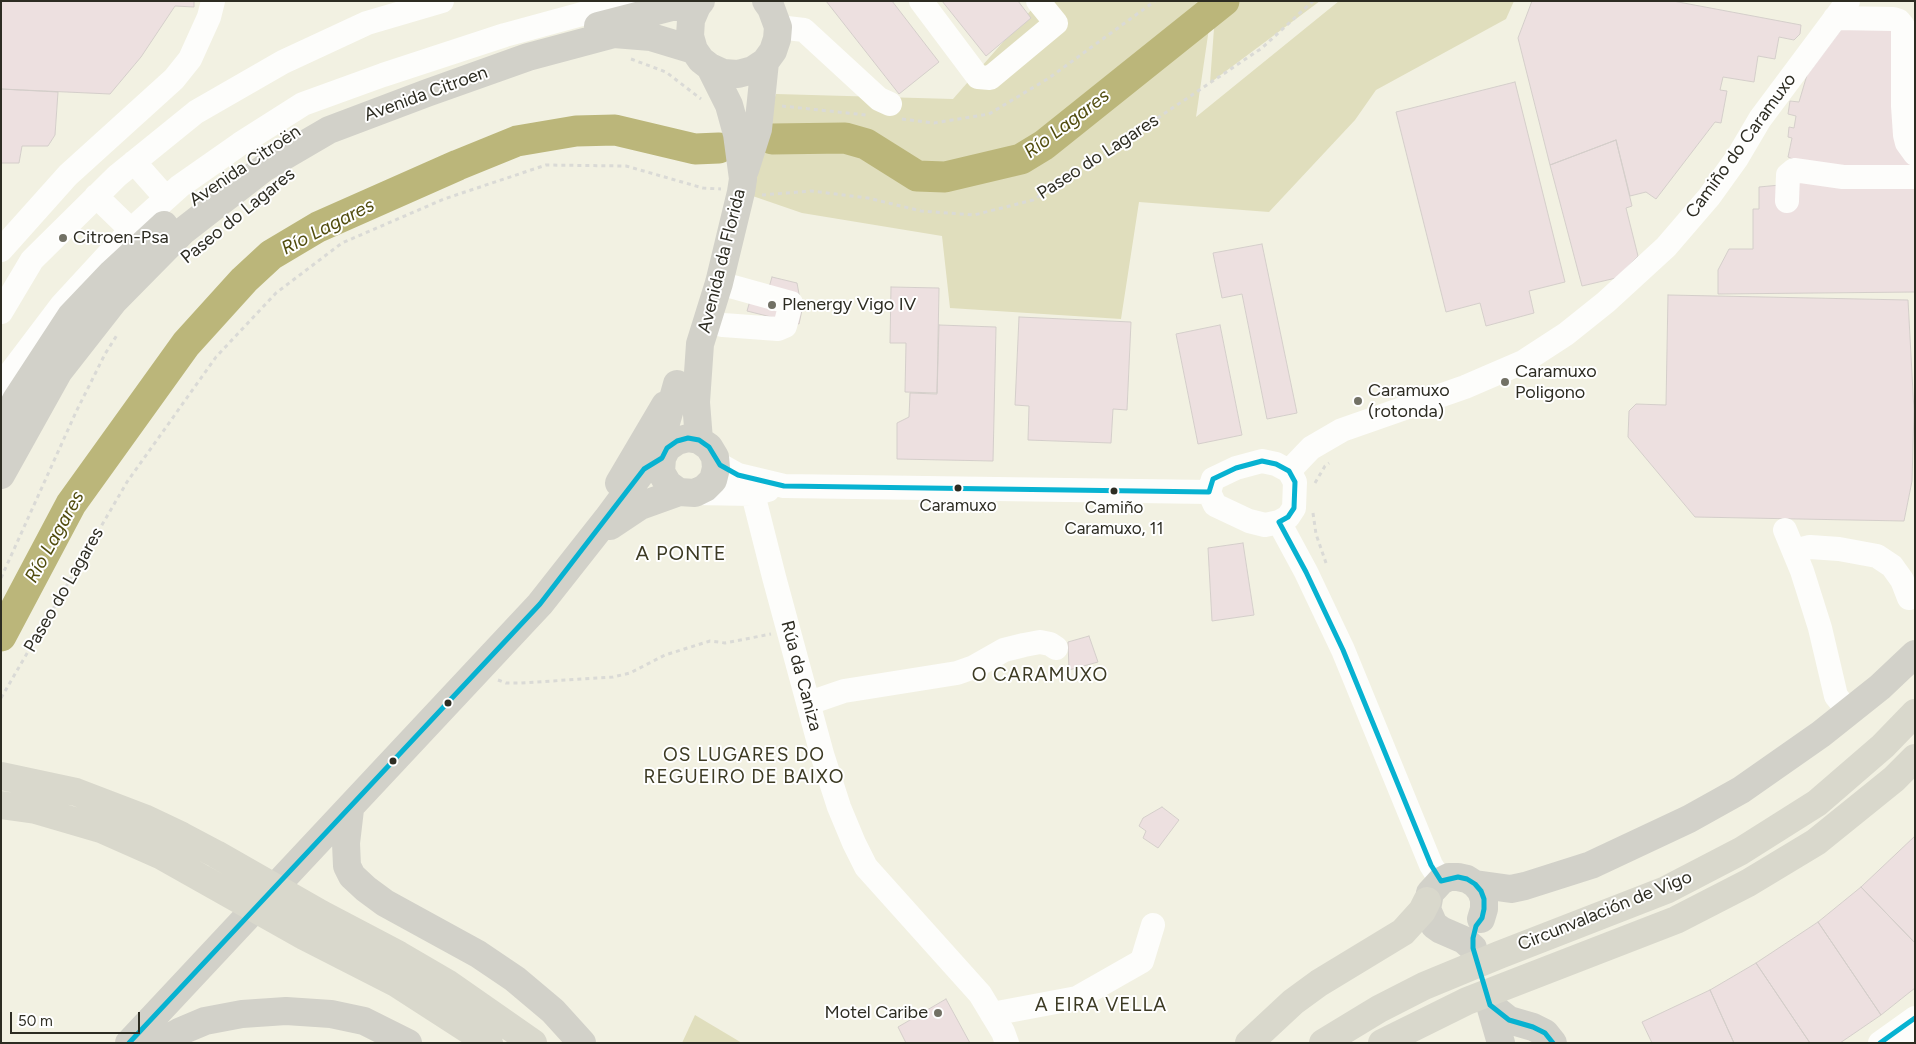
<!DOCTYPE html>
<meta charset="utf-8">
<style>
body{margin:0}
#map{position:relative;width:1916px;height:1044px;overflow:hidden;background:#f2f1e2;font-family:Figtree,sans-serif}
canvas{display:block}
.frame{position:absolute;inset:0;border:2px solid #2d2c22;pointer-events:none}
.scale{position:absolute;left:10px;top:1012px;width:130px;height:22px;box-sizing:border-box;border:2px solid #2d2c22;border-top:0;padding-left:6px;font-size:15px;line-height:18px;white-space:nowrap;color:#2d2c22;-webkit-text-stroke:4px #fff;paint-order:stroke}
</style>
<div id="map">
<canvas width="1916" height="1044"></canvas>
<div class="frame"></div>
<div class="scale">50 m</div>
</div>
<script>
const ctx = document.querySelector('canvas').getContext('2d');
ctx.lineJoin = 'round';
function fillPath(path, color) {
  ctx.fillStyle = color;
  ctx.fill(path, 'evenodd');
}
function shape(rows) {
  const path = new Path2D();
  for (const r of rows) {
    path.moveTo(r[0], r[1]);
    for (let i = 2; i < r.length; i += 2) path.lineTo(r[i], r[i + 1]);
  }
  return path;
}
function stroke(path, color, width, dash) {
  ctx.strokeStyle = color;
  ctx.lineWidth = width;
  ctx.lineCap = dash ? 'butt' : 'round';
  ctx.setLineDash(dash || []);
  ctx.stroke(path);
}
function write(font, color, halo, rows, align = 'center') {
  ctx.font = font + ' Figtree,sans-serif';
  ctx.lineWidth = 4;
  ctx.setLineDash([]);
  ctx.textBaseline = 'middle';
  ctx.strokeStyle = halo;
  ctx.fillStyle = color;
  for (const [text, x, y, turn = 0] of rows) {
    ctx.save();
    ctx.translate(x, y);
    ctx.rotate((+turn || 0) * Math.PI / 180);
    ctx.textAlign = isNaN(turn) ? turn : align;
    if (halo) ctx.strokeText(text, 0, 0);
    ctx.fillText(text, 0, 0);
    ctx.restore();
  }
}
const green = shape([
 [1039,1,1213,1,1196,117,1339,1,1514,1,1506,19,1376,90,1355,120,1269,212,1139,202,1121,319,950,308,942,236,802,213,741,192,776,94,953,99],
 [1216,1,1320,1,1210,83],
 [695,1015,742,1043,682,1043]
]);
const river = shape([
 [772,139,845,138,866,144,917,176,945,177,1021,159,1044,145,1224,1],
 [1,636,71,504,186,344,244,280,271,255,318,227,458,165,517,141,576,131,615,130,695,149,719,148]
]);
const building = shape([
 [1,1,194,1,194,7,175,6,141,57,110,94,1,89,1,1],
 [826,1,892,1,939,62,899,94,826,1],
 [942,1,1018,1,1031,18,986,56,942,1],
 [1532,1,1673,1,1801,25,1800,34,1794,40,1779,37,1775,59,1758,56,1754,82,1723,77,1720,90,1727,91,1721,123,1715,122,1656,199,1646,192,1630,196,1616,140,1550,165,1518,38,1532,1],
 [1892,25,1915,169,1808,166,1788,157,1792,138,1788,137,1789,127,1794,128,1796,116,1788,114,1790,101,1799,102,1807,75,1843,27,1892,25],
 [1515,82,1565,282,1529,291,1534,313,1486,326,1480,303,1446,312,1396,112,1515,82],
 [1,89,58,92,55,135,48,146,22,146,19,163,1,163,1,89],
 [1616,140,1632,206,1626,208,1638,256,1616,278,1582,286,1550,165,1616,140],
 [1780,182,1915,182,1915,292,1718,294,1718,270,1729,249,1753,249,1753,209,1759,209,1759,187,1780,185,1780,182],
 [1262,244,1297,413,1267,419,1242,294,1222,298,1213,253,1262,244],
 [772,277,797,283,802,310,799,324,747,311,754,287,768,291,772,277],
 [891,287,939,288,937,393,905,392,906,343,890,343,891,287],
 [1668,295,1908,300,1914,411,1912,481,1904,521,1695,517,1628,437,1629,411,1636,404,1666,405,1668,295],
 [1019,317,1131,322,1127,410,1113,409,1111,443,1028,440,1029,406,1015,405,1019,317],
 [939,325,996,327,993,461,897,459,897,423,909,417,910,393,937,394,939,325],
 [1220,325,1242,435,1198,444,1176,334,1220,325],
 [1243,543,1254,615,1212,621,1208,548,1243,543],
 [1089,636,1098,662,1069,670,1068,642,1089,636],
 [1162,807,1179,820,1158,848,1143,838,1146,831,1139,826,1143,818,1162,807],
 [1915,836,1915,943,1861,887,1915,836],
 [1861,887,1915,943,1915,988,1881,1015,1818,922,1861,887],
 [1818,922,1881,1015,1840,1043,1810,1043,1756,963,1818,922],
 [1756,963,1810,1043,1734,1043,1710,990,1756,963],
 [1710,990,1734,1043,1652,1043,1642,1022,1710,990],
 [946,999,970,1043,906,1043,898,1027,946,999]
]);
const path = shape([
 [631,59,666,72,701,99],
 [782,106,866,115],
 [902,119,934,123,989,114,1049,78,1155,1],
 [762,195,811,191,868,198,921,211,974,215,1033,200,1104,154,1262,48,1313,1],
 [1315,483,1325,466,1329,463],
 [1313,513,1316,534,1326,563],
 [1,578,76,412,105,354,117,335],
 [498,680,506,683,521,683,613,677,630,673,665,655,710,641,725,643,771,634],
 [1,698,127,482,216,357,276,293,342,243,444,199,546,165,626,166,703,188,721,189]
]);
const minor = shape([
 [921,1,978,77,990,78,1056,23,1038,1],
 [1835,18,1893,19,1899,21,1903,26,1903,106,1905,135,1907,143,1915,154],
 [778,27,804,30,879,99,890,104],
 [134,162,166,198],
 [96,196,131,230],
 [1787,201,1788,175,1794,170,1843,177,1915,177],
 [1,250,68,175,174,79,190,59,209,17,213,1],
 [1,312,32,260,117,176,196,112,283,62,367,23,442,1],
 [707,321,723,325,778,329,785,326,791,303,719,283],
 [1,390,8,376,61,306,131,230,180,186,240,144,303,104,383,75,505,35,630,1],
 [715,457,720,465,738,475,784,486,1209,492],
 [1262,461,1276,464,1289,471,1295,482,1294,508,1288,517,1279,522,1265,525,1249,521,1215,505,1209,492,1213,479,1236,468,1262,461],
 [1289,471,1311,448,1342,430,1465,387,1523,362,1566,334,1606,302,1666,247,1709,197,1737,158,1760,119,1848,1],
 [695,493,753,494,768,490],
 [753,494,774,577,822,754,839,807,854,843,866,867,980,994,1003,1032,1007,1043],
 [1279,522,1306,572,1343,650,1431,865,1441,881],
 [1785,530,1802,571,1820,628,1836,696,1849,712],
 [1795,553,1802,549,1810,547,1839,549,1877,556,1892,566,1902,580,1909,598],
 [809,703,844,691,957,673,974,667,1004,650,1024,645,1040,642,1050,644,1056,648],
 [992,1014,1077,998,1142,961,1153,925],
 [1880,1043,1915,1018],
 [1912,1043,1915,1041]
]);
const major = shape([
 [701,1,697,6,691,20,690,36,694,50,701,60,710,67,723,73,738,74,753,70,765,62,773,51,777,39,778,27,771,8,766,1],
 [598,26,672,7,697,6],
 [745,170,758,129,765,62],
 [1,430,16,400,71,316,112,273,164,225],
 [699,440,696,402,700,344,719,283,741,192,743,179,737,134,729,105,710,67],
 [662,458,667,448,677,441,688,438,699,440,709,447,715,457,716,468,713,480,705,488,695,493,679,492,668,484,661,472,662,458,666,423,677,384],
 [1,475,59,371,113,302,183,231,264,168,329,130,427,93,528,57,614,34,651,37,694,50],
 [619,483,665,405],
 [610,526,640,506,679,492],
 [350,809,346,843,347,866,352,876,366,889,385,903,478,954,515,979,553,1011,582,1043],
 [1475,884,1511,889,1525,886,1591,865,1689,819,1741,790,1821,734,1880,687,1915,654],
 [1473,948,1464,940,1441,930,1434,925,1427,909,1430,893,1441,881,1449,877,1458,877,1467,879,1475,884,1481,891,1484,899,1484,909,1481,919],
 [1490,1005,1509,1020,1533,1027,1545,1033,1553,1043],
 [1490,1005,1501,1043],
 [129,1043,540,604,607,519,644,469,662,458],
 [159,1043,179,1032,205,1021,242,1014,286,1011,331,1014,364,1021,408,1043]
]);
const highway = shape([
 [1,776,76,792,144,818,182,836,216,854,321,914,399,955,447,983,533,1043],
 [1,805,36,810,101,829,162,856,304,936,396,983,489,1043],
 [1249,1043,1293,1002,1319,983,1403,932,1422,911,1427,901],
 [1323,1043,1379,1009,1424,986,1499,955,1666,890,1741,851,1817,803,1883,746,1915,713],
 [1382,1043,1467,1001,1676,920,1748,883,1816,842,1894,779,1915,758]
]);
const bus1 = shape([
 [129,1043,540,604,644,469,662,458,667,448,677,441,688,438,699,440,709,447,720,465,738,475,784,486,1209,492,1213,479,1236,468,1262,461,1276,464,1289,471,1295,482,1294,508,1288,517,1279,522,1306,572,1343,650,1431,865,1441,881,1458,877,1467,879,1475,884,1481,891,1484,899,1484,909,1482,918,1476,926,1473,938,1473,948,1490,1005,1509,1020,1533,1027,1545,1033,1553,1043],
 [1880,1043,1915,1018]
]);
const markers = [
 [63,238,5,"#727165"],
 [772,305,5,"#727165"],
 [1505,382,5,"#727165"],
 [1358,401,5,"#727165"],
 [958,488,4.5,"#2d2c22"],
 [1114,491,4.5,"#2d2c22"],
 [448,703,4.5,"#2d2c22"],
 [393,761,4.5,"#2d2c22"],
 [938,1013,5,"#727165"]
];
const busNames = [
 ["Caramuxo",958,506],
 ["Camiño",1114,508],
 ["Caramuxo, 11",1114,529]
];
const streetNames = [
 ["Avenida Citroen",426,94,-20],
 ["Camiño do Caramuxo",1741,146,-54],
 ["Paseo do Lagares",1098,157,-33],
 ["Avenida Citroën",245,166,-34],
 ["Paseo do Lagares",238,216,-39],
 ["Avenida da Florida",722,261,-76],
 ["Paseo do Lagares",64,590,-60],
 ["Rúa da Caniza",801,676,75],
 ["Circunvalación de Vigo",1605,911,-22]
];
const poiNames = [
 ["Citroen-Psa",73,238],
 ["Plenergy Vigo IV",782,305],
 ["Caramuxo",1515,372],
 ["Poligono",1515,393],
 ["Caramuxo",1368,391],
 ["(rotonda)",1368,412],
 ["Motel Caribe",928,1013,"right"]
];
const waterNames = [
 ["Río Lagares",1067,124,-37],
 ["Río Lagares",328,227,-27],
 ["Río Lagares",55,537,-61]
];
const neighbourhoodNames = [
 ["O CARAMUXO",1040,675],
 ["OS LUGARES DO",744,755],
 ["REGUEIRO DE BAIXO",744,777],
 ["A EIRA VELLA",1101,1005]
];
const quarterNames = [
 ["A PONTE",681,554]
];
fillPath(green, '#e0debd');
stroke(river, '#bbb67a', 31);
fillPath(building, '#ede0e0');
stroke(building, '#d4ceca', 1);
stroke(path, '#dadad6', 3, [4, 4]);
stroke(minor, '#fdfdfb', 24);
stroke(major, '#d2d1c9', 28);
stroke(highway, '#d9d8cc', 28);
stroke(bus1, '#07b2d1', 5);
for (const [x, y, r, color] of markers) {
  const dot = new Path2D();
  dot.arc(x, y, r, 0, 2 * Math.PI);
  ctx.fillStyle = color;
  ctx.fill(dot);
  stroke(dot, '#fff', 2);
}
write('17px', '#2d2c22', '#fff', busNames);
write('18px', '#2d2c22', '#fff', streetNames);
write('18px', '#2d2c22', '#fff', poiNames, 'left');
write('italic 19px', '#514c0e', '#fff', waterNames);
ctx.letterSpacing = '1px';
write('19px', '#3c3a23', '#fff', neighbourhoodNames);
ctx.letterSpacing = '0px';
ctx.letterSpacing = '1px';
write('20px', '#3c3a23', '#fff', quarterNames);
ctx.letterSpacing = '0px';
</script>
